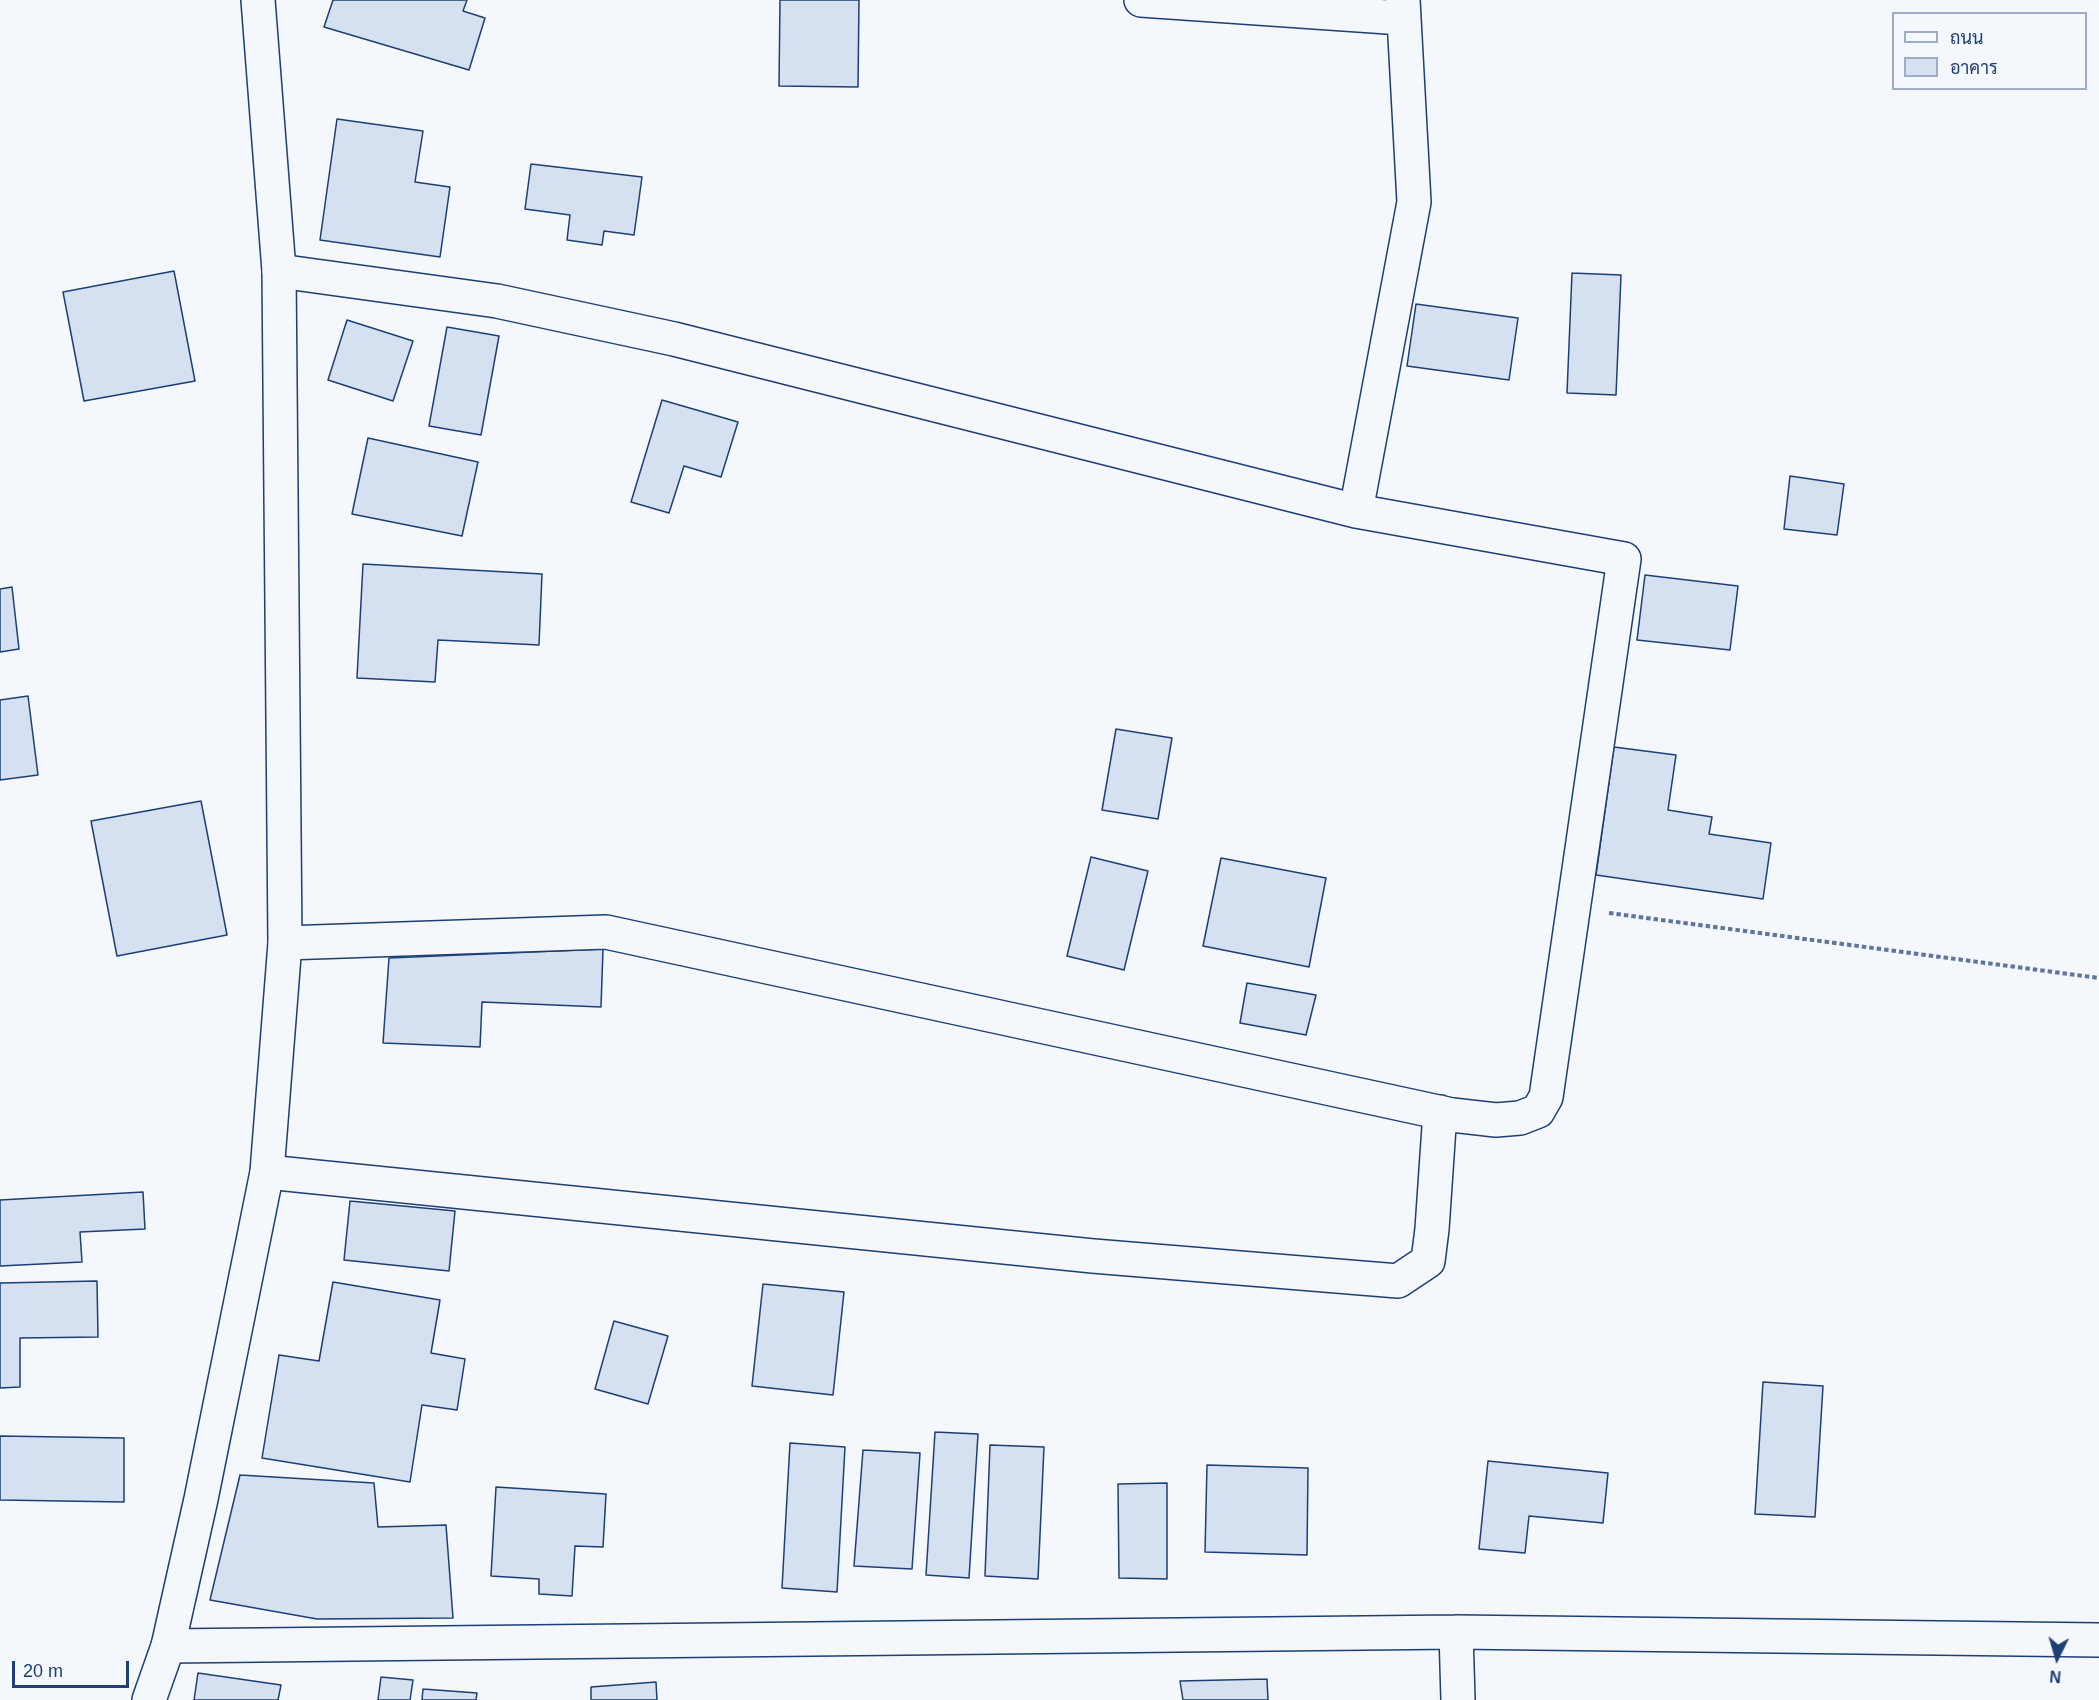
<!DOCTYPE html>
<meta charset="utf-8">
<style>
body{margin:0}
#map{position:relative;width:2099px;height:1700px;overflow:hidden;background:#f4f7fb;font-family:Arial,Sarabun,sans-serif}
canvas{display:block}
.legend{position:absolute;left:1892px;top:12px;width:195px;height:78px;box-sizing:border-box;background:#f4f7fb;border:2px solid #9eadc5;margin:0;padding:8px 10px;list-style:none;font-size:18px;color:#1d3f73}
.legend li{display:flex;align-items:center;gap:12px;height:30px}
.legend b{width:30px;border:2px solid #9eadc5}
.north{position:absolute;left:2027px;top:1628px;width:60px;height:60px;-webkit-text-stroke:4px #f4f7fb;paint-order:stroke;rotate:185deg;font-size:16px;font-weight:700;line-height:24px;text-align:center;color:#1d3f73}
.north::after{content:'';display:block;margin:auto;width:21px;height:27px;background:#1d3f73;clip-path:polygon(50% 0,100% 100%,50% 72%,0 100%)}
.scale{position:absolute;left:12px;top:1661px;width:117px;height:27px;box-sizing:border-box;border:3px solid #1d3f73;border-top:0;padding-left:8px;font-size:18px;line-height:21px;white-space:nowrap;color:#1d3f73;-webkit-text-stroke:4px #f4f7fb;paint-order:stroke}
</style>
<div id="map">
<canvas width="2099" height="1700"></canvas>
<ul class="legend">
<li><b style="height:8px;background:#f4f7fb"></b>ถนน</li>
<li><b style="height:16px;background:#d5e0f0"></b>อาคาร</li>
</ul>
<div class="north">N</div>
<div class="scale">20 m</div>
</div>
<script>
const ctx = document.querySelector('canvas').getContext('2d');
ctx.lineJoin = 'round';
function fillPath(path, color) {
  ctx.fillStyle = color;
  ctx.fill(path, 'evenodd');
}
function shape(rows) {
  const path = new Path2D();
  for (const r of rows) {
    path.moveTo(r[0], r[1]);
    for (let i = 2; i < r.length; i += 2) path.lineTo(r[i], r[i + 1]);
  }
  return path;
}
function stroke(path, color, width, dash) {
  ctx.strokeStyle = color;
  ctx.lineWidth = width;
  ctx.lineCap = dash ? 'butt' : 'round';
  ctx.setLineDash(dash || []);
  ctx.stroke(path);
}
const building = shape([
 [333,0,467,0,463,11,485,18,469,70,324,27,333,0],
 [780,0,859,0,858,87,779,86,780,0],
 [337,119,423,131,415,182,450,187,440,257,320,240,337,119],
 [531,164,642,177,634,235,604,231,602,245,567,240,570,215,525,209,531,164],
 [174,271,195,381,84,401,63,292,174,271],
 [1572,273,1621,275,1616,395,1567,393,1572,273],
 [1416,304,1518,318,1509,380,1407,366,1416,304],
 [347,320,413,341,393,401,328,380,347,320],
 [447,327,499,336,481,435,429,426,447,327],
 [662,400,738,422,721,477,684,466,669,513,631,502,662,400],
 [368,438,478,462,462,536,352,514,368,438],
 [1790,476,1844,484,1837,535,1784,529,1790,476],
 [363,564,542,574,539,645,438,640,435,682,357,678,363,564],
 [1645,575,1738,586,1730,650,1637,640,1645,575],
 [12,587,19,649,0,652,0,589,12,587],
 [28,696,38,775,0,780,0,700,28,696],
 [1116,729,1172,738,1158,819,1102,810,1116,729],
 [1614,747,1676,755,1668,810,1712,817,1709,834,1771,843,1763,899,1596,875,1614,747],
 [201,801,227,935,117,956,91,821,201,801],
 [1091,857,1148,871,1124,970,1067,956,1091,857],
 [1221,858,1326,878,1309,967,1203,946,1221,858],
 [603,949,601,1007,482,1002,480,1047,383,1043,389,958,603,949],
 [1247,983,1316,995,1306,1035,1240,1023,1247,983],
 [143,1192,145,1229,80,1232,82,1262,0,1266,0,1200,143,1192],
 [350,1201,455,1211,449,1271,344,1260,350,1201],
 [97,1281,98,1337,20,1338,20,1387,0,1388,0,1283,97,1281],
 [333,1282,440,1300,431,1353,465,1359,457,1410,422,1405,410,1482,262,1458,279,1355,319,1361,333,1282],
 [763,1284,844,1292,833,1395,752,1386,763,1284],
 [614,1321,668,1336,648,1404,595,1389,614,1321],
 [1763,1382,1823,1386,1815,1517,1755,1514,1763,1382],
 [935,1432,978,1434,969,1578,926,1575,935,1432],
 [0,1436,124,1438,124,1502,0,1500,0,1436],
 [790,1443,845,1447,837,1592,782,1588,790,1443],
 [990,1445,1044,1447,1038,1579,985,1576,990,1445],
 [863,1450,920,1453,912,1569,854,1566,863,1450],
 [1488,1461,1608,1473,1603,1523,1529,1516,1525,1553,1479,1549,1488,1461],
 [1207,1465,1308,1468,1307,1555,1205,1552,1207,1465],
 [240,1475,374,1483,378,1527,446,1525,453,1618,317,1619,210,1600,240,1475],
 [1167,1483,1167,1579,1119,1578,1118,1484,1167,1483],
 [496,1487,606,1494,603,1547,575,1546,572,1596,539,1594,539,1579,491,1576,496,1487],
 [198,1673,281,1685,278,1700,194,1700,198,1673],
 [381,1677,413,1680,410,1700,378,1700,381,1677],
 [1267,1679,1268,1700,1183,1700,1180,1681,1267,1679],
 [656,1682,657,1700,591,1700,591,1687,656,1682],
 [423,1689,477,1693,476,1700,422,1700,423,1689]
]);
const path = shape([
 [1609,913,2099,978]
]);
const minor = shape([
 [1141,0,1402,18],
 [279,271,497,301,674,339,1356,511,1624,559,1546,1097,1538,1111,1520,1118,1496,1120,1452,1115,606,932,285,943],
 [1356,511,1414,202,1403,0],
 [267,1172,1093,1256,1398,1281,1428,1261,1432,1229,1440,1112],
 [1456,1632,1458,1700],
 [168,1646,1456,1632,2099,1640]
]);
const tertiary = shape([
 [149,1700,168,1646,201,1499,267,1172,285,943,279,271,258,0]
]);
fillPath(building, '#d5e0f0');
stroke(building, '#1d3f73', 1.5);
stroke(minor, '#1d3f73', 36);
stroke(tertiary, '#1d3f73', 36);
stroke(path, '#5e769c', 4, [4.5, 3]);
stroke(minor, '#f4f7fb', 33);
stroke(tertiary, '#f4f7fb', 33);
</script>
